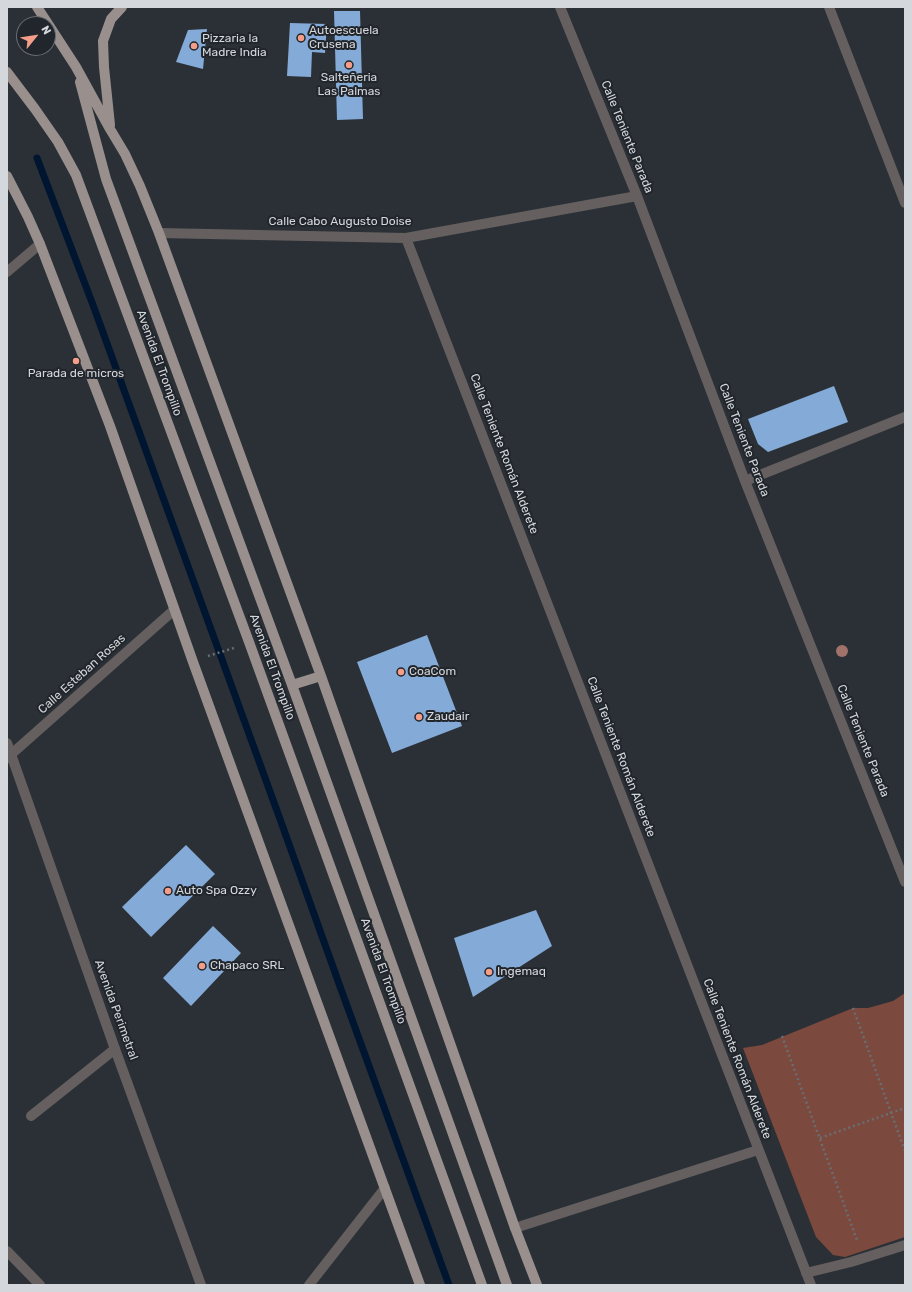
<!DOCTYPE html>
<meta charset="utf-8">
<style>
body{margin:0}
#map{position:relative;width:912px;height:1292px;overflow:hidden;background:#2b3036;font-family:Rubik,sans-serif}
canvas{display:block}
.frame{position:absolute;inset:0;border:8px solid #d4d7db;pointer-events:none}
.north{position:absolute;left:16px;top:16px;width:40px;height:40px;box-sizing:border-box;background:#21262c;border:1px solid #696d72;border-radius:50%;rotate:60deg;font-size:11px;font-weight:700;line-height:16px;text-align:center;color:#d4d7db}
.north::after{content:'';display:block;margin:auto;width:14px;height:18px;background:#f49e89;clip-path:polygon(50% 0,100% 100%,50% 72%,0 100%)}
</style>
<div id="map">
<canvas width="912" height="1292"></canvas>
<div class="frame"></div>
<div class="north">N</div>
</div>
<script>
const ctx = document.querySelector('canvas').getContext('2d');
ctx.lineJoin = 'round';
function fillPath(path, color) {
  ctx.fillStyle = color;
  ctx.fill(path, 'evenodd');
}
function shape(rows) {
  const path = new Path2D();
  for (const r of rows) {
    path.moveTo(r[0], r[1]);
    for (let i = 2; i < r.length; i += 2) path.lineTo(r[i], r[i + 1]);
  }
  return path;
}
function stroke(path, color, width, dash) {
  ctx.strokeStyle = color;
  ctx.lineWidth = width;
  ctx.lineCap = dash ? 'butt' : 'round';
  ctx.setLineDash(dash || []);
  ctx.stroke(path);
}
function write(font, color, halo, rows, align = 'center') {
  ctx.font = font + ' Rubik,sans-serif';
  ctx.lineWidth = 4;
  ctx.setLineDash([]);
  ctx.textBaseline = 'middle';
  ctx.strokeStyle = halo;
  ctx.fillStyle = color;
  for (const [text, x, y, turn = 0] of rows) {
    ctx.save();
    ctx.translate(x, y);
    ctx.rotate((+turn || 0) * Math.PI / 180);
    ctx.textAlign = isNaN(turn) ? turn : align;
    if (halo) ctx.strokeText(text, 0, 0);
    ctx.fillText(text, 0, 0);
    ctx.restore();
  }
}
const green = shape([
 [905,993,905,1237,845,1257,833,1255,816,1237,743,1048,762,1045,853,1008,868,1008,893,1001]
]);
const stream = shape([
 [37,158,93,305,280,819,342,992,449,1285]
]);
const building = shape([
 [334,11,360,11,363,119,337,120],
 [290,23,327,24,325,53,312,52,311,77,287,76],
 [207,29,203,69,176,62,188,30],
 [834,386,848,422,768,452,758,444,748,419],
 [427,635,462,726,392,753,357,662],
 [186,845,215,874,151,937,122,907],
 [536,910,552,946,473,997,454,938],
 [213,926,241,953,191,1006,163,978]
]);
const path = shape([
 [208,656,234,648],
 [853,1008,905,1151],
 [782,1036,857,1240],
 [820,1138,905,1108]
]);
const lane = shape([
 [31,1116,115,1049]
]);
const street = shape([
 [560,7,637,196,745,481,905,882],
 [829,7,905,203],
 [159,233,406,238,637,196],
 [406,238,811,1285],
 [7,272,40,244],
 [745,481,905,417],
 [7,743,115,1049,201,1285],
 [7,758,174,610],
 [515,1228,758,1150],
 [7,1251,40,1285],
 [806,1273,851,1262,905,1245],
 [309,1285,385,1188]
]);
const primary = shape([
 [37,7,76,67,110,129,125,154,140,186,159,233,321,676,515,1228,537,1285],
 [7,72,35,109,58,142,76,175,249,642,482,1285],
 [80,82,106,179,292,685,507,1285],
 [110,125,104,67,103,41,111,19,122,7],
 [7,176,28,217,40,244,110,426,193,662,420,1285],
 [292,685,321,676]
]);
const trees = [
 [842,651]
];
const markers = [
 [301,38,4,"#f49e89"],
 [194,46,4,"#f49e89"],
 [349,65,4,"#f49e89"],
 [76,361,4,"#f49e89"],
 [401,672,4,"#f49e89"],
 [419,717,4,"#f49e89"],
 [168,891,4,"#f49e89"],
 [202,966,4,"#f49e89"],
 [489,972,4,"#f49e89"]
];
const poiNames = [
 ["Autoescuela",309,31],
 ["Crusena",309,45],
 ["Pizzaria la",202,39],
 ["Madre India",202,53],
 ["Salteñeria",349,78,"center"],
 ["Las Palmas",349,92,"center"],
 ["Parada de micros",76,374,"center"],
 ["CoaCom",409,672],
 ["Zaudair",427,717],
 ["Auto Spa Ozzy",176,891],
 ["Chapaco SRL",210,966],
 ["Ingemaq",497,972]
];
const streetNames = [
 ["Calle Teniente Parada",627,137,68],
 ["Calle Cabo Augusto Doise",340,222],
 ["Avenida El Trompillo",159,363,70],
 ["Calle Teniente Parada",744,440,69],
 ["Calle Teniente Román Alderete",504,454,69],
 ["Avenida El Trompillo",272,667,70],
 ["Calle Esteban Rosas",82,674,-42],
 ["Calle Teniente Parada",863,741,68],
 ["Calle Teniente Román Alderete",621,757,69],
 ["Avenida El Trompillo",383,971,70],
 ["Avenida Perimetral",116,1010,70],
 ["Calle Teniente Román Alderete",737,1059,69]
];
fillPath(green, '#7b493d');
stroke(stream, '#001530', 7);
fillPath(building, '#84aad7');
stroke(path, '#6a6e73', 2.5, [2, 3]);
stroke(lane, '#65605f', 10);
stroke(street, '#65605f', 10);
stroke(primary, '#99908e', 10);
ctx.fillStyle = '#a07269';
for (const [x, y] of trees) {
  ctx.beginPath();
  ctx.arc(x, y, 6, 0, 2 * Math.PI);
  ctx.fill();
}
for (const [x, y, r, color] of markers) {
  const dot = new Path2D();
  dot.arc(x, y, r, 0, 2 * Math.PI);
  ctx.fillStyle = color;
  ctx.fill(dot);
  stroke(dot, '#21262c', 1.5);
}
write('12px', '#d4d7db', '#21262c', poiNames, 'left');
write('12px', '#d4d7db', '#21262c', streetNames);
</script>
